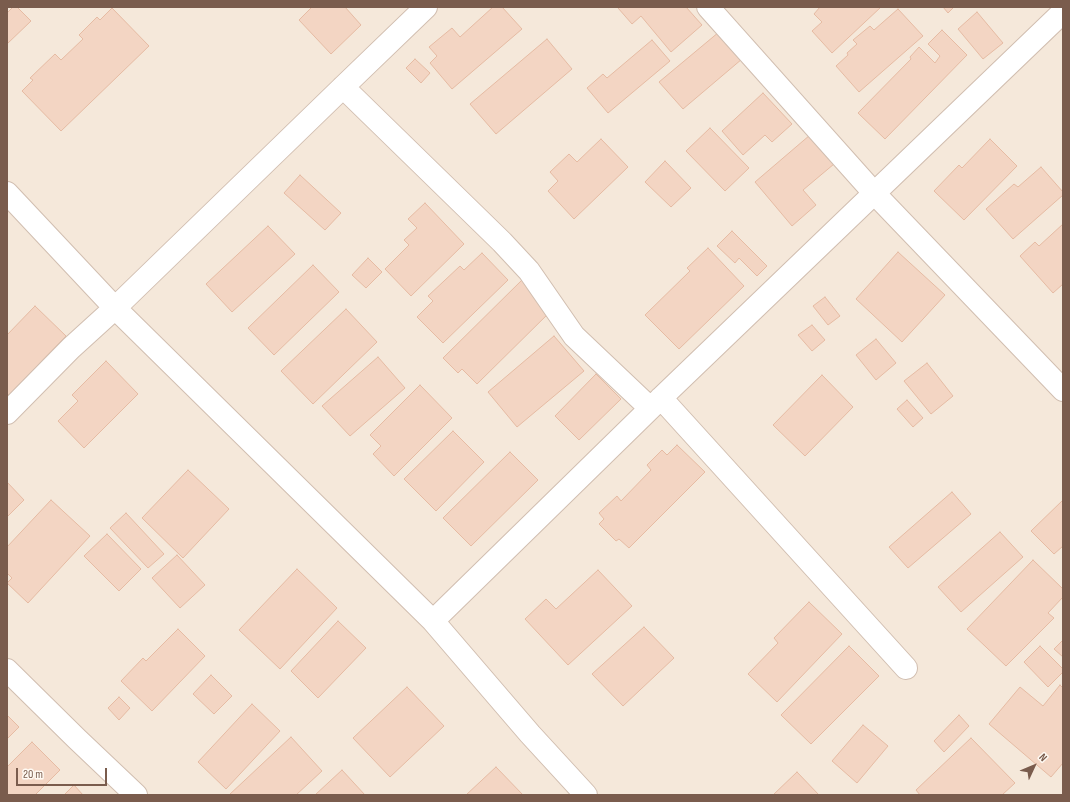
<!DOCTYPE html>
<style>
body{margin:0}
#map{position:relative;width:1070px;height:802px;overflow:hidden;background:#fdf6ec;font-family:"Sofia Sans Condensed",sans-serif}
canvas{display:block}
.frame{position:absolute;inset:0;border:8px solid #7a5c4d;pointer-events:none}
.north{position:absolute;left:1014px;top:746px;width:40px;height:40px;-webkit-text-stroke:3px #fffaf3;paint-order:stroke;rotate:46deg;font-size:11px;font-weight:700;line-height:16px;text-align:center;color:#7a5c4d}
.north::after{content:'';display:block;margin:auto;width:14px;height:18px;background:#7a5c4d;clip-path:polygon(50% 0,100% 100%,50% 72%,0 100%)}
.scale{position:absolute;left:16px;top:768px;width:91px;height:18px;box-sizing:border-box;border:2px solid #7a5c4d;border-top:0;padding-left:5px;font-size:12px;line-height:14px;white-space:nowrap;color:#7a5c4d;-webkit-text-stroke:3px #fffaf3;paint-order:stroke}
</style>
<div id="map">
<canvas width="1070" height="802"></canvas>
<div class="frame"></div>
<div class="north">N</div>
<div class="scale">20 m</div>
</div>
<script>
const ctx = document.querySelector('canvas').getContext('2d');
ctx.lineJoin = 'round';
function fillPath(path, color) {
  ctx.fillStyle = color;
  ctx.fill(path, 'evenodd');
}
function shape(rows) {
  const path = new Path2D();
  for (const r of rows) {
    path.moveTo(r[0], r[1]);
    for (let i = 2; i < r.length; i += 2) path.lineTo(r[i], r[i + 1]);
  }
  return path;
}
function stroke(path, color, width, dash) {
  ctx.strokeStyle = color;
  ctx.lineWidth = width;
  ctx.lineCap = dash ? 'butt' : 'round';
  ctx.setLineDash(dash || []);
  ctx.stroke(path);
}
const residential = shape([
 [7,7,1063,7,1063,795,7,795]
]);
const building = shape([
 [13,7,17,7,31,21,7,44,7,13,13,7],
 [312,7,345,7,361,25,331,54,299,20,312,7],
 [493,7,502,7,522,29,452,89,430,63,437,56,429,47,452,28,460,37,493,7],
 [620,7,686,7,702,25,671,52,641,16,632,24,618,8,620,7],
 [820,7,881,7,832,53,812,31,822,22,814,14,820,7],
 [943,7,954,7,948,13,943,7],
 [112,8,149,46,61,131,22,91,33,80,30,78,55,54,61,60,83,39,79,35,97,17,100,20,112,8],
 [898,9,923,36,859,92,836,66,848,55,847,53,857,44,853,40,870,26,874,30,898,9],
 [977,12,1003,43,983,59,958,29,977,12],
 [942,30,967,55,885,139,858,113,911,59,910,57,919,47,935,63,940,56,928,44,942,30],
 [719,32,742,59,683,109,659,82,719,32],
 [547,39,572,69,496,134,470,104,547,39],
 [652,40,670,61,608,113,587,88,603,74,607,78,652,40],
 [415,59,430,73,421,83,406,68,415,59],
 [763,93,792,124,772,142,765,135,743,155,722,131,763,93],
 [710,128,749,168,725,191,686,151,710,128],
 [810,135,834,164,803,190,816,205,792,226,755,182,810,135],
 [601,139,628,167,574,219,548,191,558,181,550,172,569,154,577,162,601,139],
 [990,139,1017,166,964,220,934,191,959,165,962,168,990,139],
 [665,161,691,188,671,207,645,182,665,161],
 [1041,167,1063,192,1063,195,1013,239,986,209,1014,184,1018,187,1041,167],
 [300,175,341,213,325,230,284,193,300,175],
 [425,203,464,244,411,296,385,269,409,245,404,240,417,228,408,219,425,203],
 [1063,224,1063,284,1053,293,1020,256,1035,242,1039,246,1063,224],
 [268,226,295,254,232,312,206,284,268,226],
 [732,231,767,266,757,276,739,258,735,263,717,246,732,231],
 [708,248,744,286,679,349,645,315,690,271,687,268,708,248],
 [898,252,945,295,902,342,856,299,898,252],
 [482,253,508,280,443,343,417,317,433,301,428,296,460,266,464,270,482,253],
 [368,258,382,272,366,288,352,275,368,258],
 [313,265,339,292,274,355,248,328,313,265],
 [522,280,552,310,477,384,462,369,458,373,443,358,522,280],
 [825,297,840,316,828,325,813,306,825,297],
 [35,306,66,336,9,395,7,394,7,335,35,306],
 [346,309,377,342,313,404,281,371,346,309],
 [812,325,825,340,812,351,798,335,812,325],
 [554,336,584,371,517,427,488,392,554,336],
 [876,339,896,363,876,380,856,355,876,339],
 [378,357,405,388,350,436,322,406,378,357],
 [106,361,138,394,84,448,58,421,78,401,72,395,106,361],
 [927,363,953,396,931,414,904,381,927,363],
 [596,374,621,399,579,440,555,416,596,374],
 [822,375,853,407,805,456,773,425,822,375],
 [420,385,452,418,394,476,373,454,381,446,370,435,420,385],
 [907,400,923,418,913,427,897,409,907,400],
 [453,431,484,462,436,511,404,479,453,431],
 [677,445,705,472,629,548,619,539,616,541,599,524,604,519,599,513,617,496,621,501,651,470,647,465,662,450,667,455,677,445],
 [510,452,538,480,471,546,443,518,510,452],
 [188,470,229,509,183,558,142,518,188,470],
 [7,482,24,500,7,517,7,482],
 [952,492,971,514,908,568,889,547,952,492],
 [51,500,90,536,28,603,7,583,12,578,7,573,7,547,51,500],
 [1063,500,1063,546,1054,554,1031,531,1063,500],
 [126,513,164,554,148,568,110,528,126,513],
 [1000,532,1023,557,961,612,938,587,1000,532],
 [107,534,141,569,119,591,84,556,107,534],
 [177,555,205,585,180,608,152,578,177,555],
 [1033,560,1063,589,1063,597,1048,613,1054,618,1006,666,967,629,1033,560],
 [297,569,337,608,280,669,239,630,297,569],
 [598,570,632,606,568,665,525,619,546,599,556,609,598,570],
 [809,602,842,634,777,702,748,674,778,643,774,638,809,602],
 [338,621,366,648,318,698,291,671,338,621],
 [644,627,674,658,623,706,592,674,644,627],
 [178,629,205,656,152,711,121,681,143,658,146,661,178,629],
 [1063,640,1063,657,1054,649,1063,640],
 [849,646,879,676,811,744,781,715,849,646],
 [1040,646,1063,669,1063,672,1048,687,1024,662,1040,646],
 [211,675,232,696,214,714,193,694,211,675],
 [1060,685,1063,688,1063,763,1051,777,989,724,1020,687,1043,706,1060,685],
 [407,687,444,726,390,777,353,738,407,687],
 [119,697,130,708,119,720,108,708,119,697],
 [252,704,280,731,226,789,198,762,252,704],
 [7,715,19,727,7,739,7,715],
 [959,715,969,726,944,752,934,741,959,715],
 [863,725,888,746,857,783,832,761,863,725],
 [291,737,322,771,296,795,229,795,291,737],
 [971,738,1015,783,1002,795,920,795,916,790,971,738],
 [32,742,60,770,35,795,7,795,7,767,32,742],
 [496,767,523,795,466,795,496,767],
 [342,770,365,795,315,795,342,770],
 [797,772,819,795,773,795,797,772],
 [74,785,83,795,64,795,74,785]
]);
const minor = shape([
 [708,7,875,194,1063,390],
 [343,87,502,242,529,271,574,336,650,408],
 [7,193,115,308,433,621,530,734,586,795],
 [661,398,906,668],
 [7,413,71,348,115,308,343,87,426,7],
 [433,621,661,398,1063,12],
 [7,670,77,739,136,795]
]);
fillPath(residential, '#f5e8da');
fillPath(building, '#f3d5c3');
stroke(building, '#e6bba3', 1);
stroke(minor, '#d1beb0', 24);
stroke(minor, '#fff', 22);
</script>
